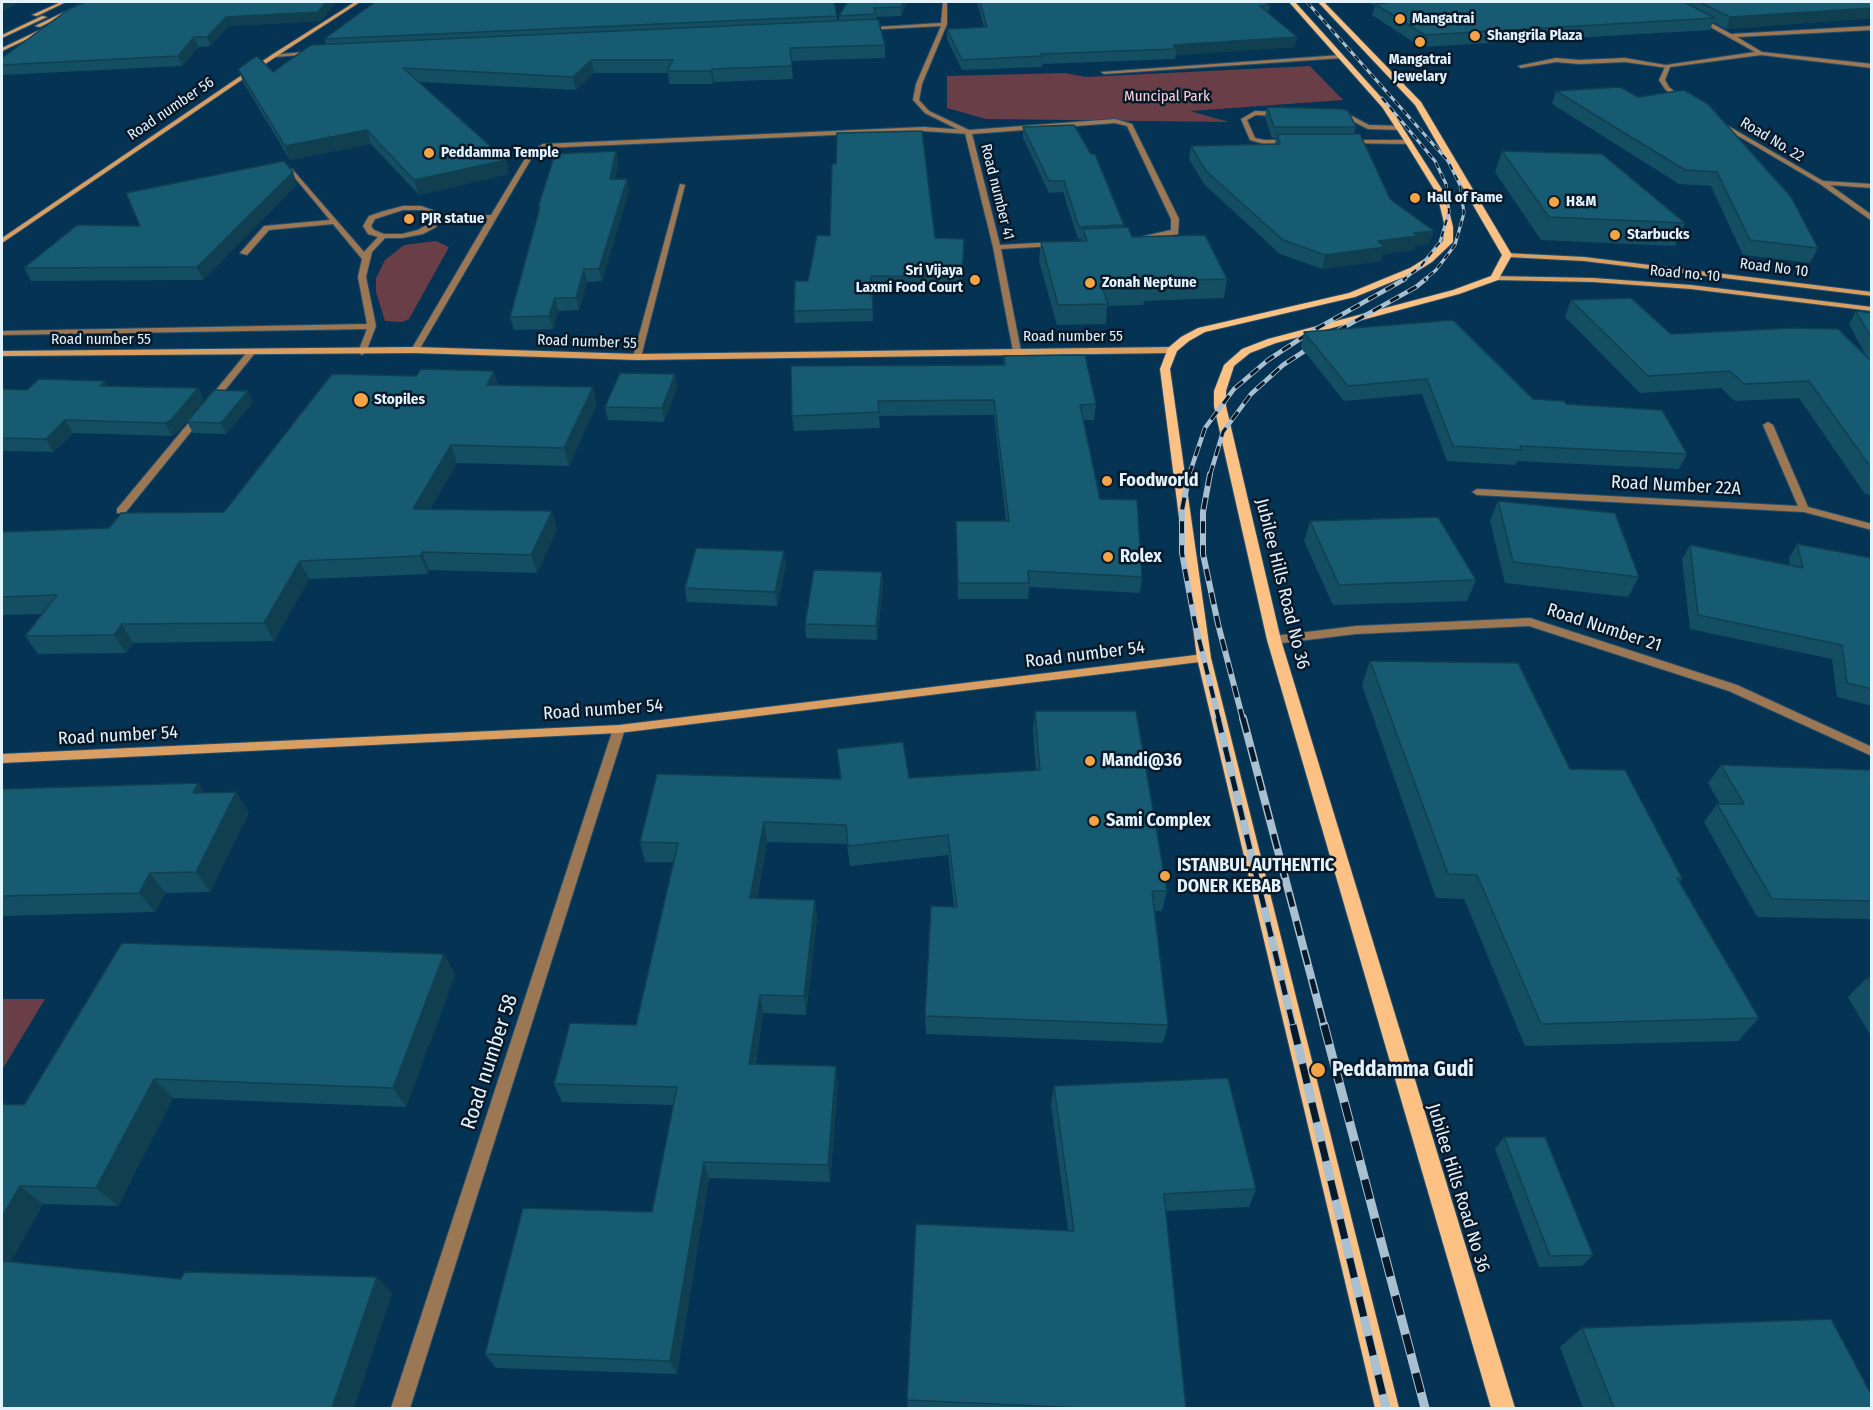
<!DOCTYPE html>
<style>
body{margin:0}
#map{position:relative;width:1873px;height:1410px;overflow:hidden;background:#053354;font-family:"Fira Sans Condensed",sans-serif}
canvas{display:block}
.frame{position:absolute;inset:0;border:3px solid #e4f2fe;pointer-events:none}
</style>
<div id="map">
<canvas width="1873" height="1410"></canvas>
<div class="frame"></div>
</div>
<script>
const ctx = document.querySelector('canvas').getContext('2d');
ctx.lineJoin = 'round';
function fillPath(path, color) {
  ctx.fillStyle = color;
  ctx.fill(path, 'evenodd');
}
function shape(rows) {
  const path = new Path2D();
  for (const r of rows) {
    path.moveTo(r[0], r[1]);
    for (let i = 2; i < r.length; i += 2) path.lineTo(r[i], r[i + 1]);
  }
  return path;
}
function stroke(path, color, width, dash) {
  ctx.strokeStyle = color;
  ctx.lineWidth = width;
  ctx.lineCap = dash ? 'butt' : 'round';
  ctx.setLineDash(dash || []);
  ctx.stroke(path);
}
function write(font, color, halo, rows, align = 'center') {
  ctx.font = font + ' "Fira Sans Condensed",sans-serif';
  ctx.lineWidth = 5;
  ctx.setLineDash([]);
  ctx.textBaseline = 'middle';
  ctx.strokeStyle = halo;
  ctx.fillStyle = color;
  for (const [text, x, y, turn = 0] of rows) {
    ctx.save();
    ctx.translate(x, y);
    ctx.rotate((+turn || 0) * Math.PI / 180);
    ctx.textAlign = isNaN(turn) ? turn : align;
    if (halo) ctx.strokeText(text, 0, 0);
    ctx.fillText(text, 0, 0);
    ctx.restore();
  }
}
const green = shape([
 [1310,66,1343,100,1190,111,1229,122,986,119,947,108,947,76,1065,73,1086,77],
 [436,241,449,247,409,319,402,322,385,321,376,292,376,278,385,260,404,245],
 [2,999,45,999,2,1070]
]);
const lane = shape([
 [1556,58,1579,60,1625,58,1671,66,1668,68,1625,62,1579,64,1556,62,1521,68,1518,66,1556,58],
 [1255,111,1280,112,1283,114,1280,116,1256,115,1247,120,1255,138,1264,140,1291,140,1293,141,1293,143,1264,144,1250,140,1241,119,1255,111],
 [1336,113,1350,115,1369,125,1400,126,1403,128,1400,130,1368,129,1347,118,1334,116,1336,113],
 [923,127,968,130,971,132,968,134,923,131,544,148,534,154,419,350,415,353,411,350,488,219,440,220,436,227,423,234,402,238,385,238,372,252,366,277,376,326,366,352,362,355,358,352,367,329,2,335,2,331,367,324,358,277,362,259,333,224,269,230,247,255,240,253,264,226,330,220,290,172,290,170,292,169,364,252,378,237,368,234,363,226,369,216,384,211,403,206,421,206,435,211,440,216,491,215,529,152,543,144,923,127],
 [403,210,420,210,431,213,434,218,430,223,418,230,402,234,384,234,374,230,371,226,375,219,403,210],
 [1348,140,1409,140,1412,142,1409,144,1346,143,1346,141,1348,140]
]);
const street = shape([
 [943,2,947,2,947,24,922,84,919,100,929,111,969,130,1115,119,1132,124,1179,219,1178,234,1135,241,1131,239,1171,230,1171,219,1127,126,1115,123,972,134,1000,245,1055,242,1059,244,1055,246,1001,249,1021,351,1017,354,1013,351,993,247,965,133,925,113,913,100,916,84,941,26,864,30,861,28,941,23,943,2],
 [1696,17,1700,17,1731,34,1872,26,1872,30,1737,37,1762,52,1872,64,1872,68,1761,55,1670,67,1665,80,1669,87,1685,101,1680,102,1665,89,1659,80,1666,65,1755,52,1696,19,1696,17],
 [313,51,315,54,275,57,272,55,313,51],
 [1341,55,1343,58,1104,74,1101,72,1341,55],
 [1718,120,1823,181,1872,184,1872,188,1830,185,1872,215,1872,221,1820,184,1716,123,1718,120],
 [680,184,685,185,641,357,634,359,633,357,680,184],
 [248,351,255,353,213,405,207,405,207,401,248,351],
 [199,413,204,416,202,418,125,513,117,513,117,509,196,414,199,413],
 [1768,422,1773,425,1808,507,1872,524,1872,530,1804,512,1477,495,1472,492,1477,489,1798,506,1763,425,1768,422],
 [1530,618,1737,685,1872,747,1872,756,1729,691,1529,626,1356,634,1274,644,1268,640,1274,636,1356,626,1530,618],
 [619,725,625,729,410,1408,391,1408,613,729,619,725]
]);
const secondary = shape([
 [61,2,66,2,37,16,32,15,61,2],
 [85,2,90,2,40,27,35,26,85,2],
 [355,2,360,2,277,56,2,243,2,238,273,54,355,2],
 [42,16,47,17,2,38,2,35,42,16],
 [46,27,51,28,2,51,2,48,46,27],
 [1504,253,1584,257,1872,292,1872,296,1584,261,1507,257,1504,257,1504,253],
 [1492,276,1593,278,1691,285,1872,307,1872,311,1691,289,1593,282,1495,280,1492,280,1492,276],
 [415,347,637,354,1172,347,1176,350,1172,353,637,360,415,353,2,356,2,351,415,347],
 [1204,654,1208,655,1210,658,1208,661,619,733,2,763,2,754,619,725,1204,654]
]);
const primary = shape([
 [1289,2,1295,2,1389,106,1445,194,1453,227,1453,242,1432,262,1416,272,1355,297,1205,332,1189,341,1177,351,1170,369,1211,658,1399,1408,1375,1408,1197,658,1160,369,1168,348,1181,337,1198,328,1349,293,1410,268,1426,258,1443,241,1445,227,1437,194,1405,142,1382,107,1289,2],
 [1318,2,1324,2,1421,102,1512,255,1498,280,1459,294,1276,343,1250,353,1234,366,1226,391,1226,406,1281,640,1515,1408,1491,1408,1267,640,1214,406,1214,391,1224,365,1242,349,1268,339,1453,290,1491,276,1502,255,1415,105,1318,2]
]);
const railFar4 = shape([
 [1307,2,1448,161,1460,185,1464,213,1455,245,1436,270,1424,280],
 [1382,98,1435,161,1446,184,1449,212,1440,242,1421,266,1403,280]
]);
const railFar3 = shape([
 [1189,475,1205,428,1234,389,1268,360,1309,333,1405,279],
 [1210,475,1223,432,1251,394,1283,365,1323,339,1416,287,1426,279]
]);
const railFar2 = shape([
 [1189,474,1182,510,1182,553,1195,623,1219,720],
 [1210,474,1203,512,1203,554,1218,624,1243,720]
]);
const railFar1 = shape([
 [1218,718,1293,1026],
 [1243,718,1324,1026]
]);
const rail = shape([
 [1293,1025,1386,1408],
 [1324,1025,1425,1408]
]);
const wall = shape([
 [85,2,336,2,321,21,229,26,210,46,198,47,182,66,2,75,2,58],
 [847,2,907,2,901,16,876,17,885,45,885,58,791,61,793,79,714,82,712,84,669,84,668,73,594,73,576,90,418,82,506,160,509,174,419,195,371,144,290,160,243,82,238,69,273,72,326,44,324,39,837,16,837,21,839,21,839,16],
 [977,2,1265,2,1270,5,1268,12,1295,47,1176,55,1175,59,1042,64,1042,67,962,70,947,39,947,29,984,27],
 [1369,2,1872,2,1872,18,1726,29,1713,22,1710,30,1421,47,1372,15,1375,6],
 [1620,87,1818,248,1810,263,1743,255,1711,186,1679,184,1552,104,1556,91],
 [1267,107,1356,127,1354,134,1390,199,1434,231,1429,244,1415,246,1414,250,1383,254,1381,261,1322,269,1280,254,1204,184,1189,159,1191,146,1275,144,1276,138,1272,138,1265,117],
 [1023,127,1124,225,1123,227,1132,237,1227,279,1224,298,1144,301,1143,305,1107,306,1106,324,1057,325,1039,261,1041,242,1081,241,1082,239,1078,239,1063,192,1049,193,1023,138],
 [616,151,618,162,615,179,629,190,602,281,587,282,579,310,558,311,553,329,514,330,510,317,539,211,538,207],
 [1502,151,1685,223,1675,246,1541,240,1495,172],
 [297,184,203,280,31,281,24,268],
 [935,238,964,239,962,289,872,288,873,321,795,323,794,311],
 [1571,300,1671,334,1866,356,1849,324,1856,311,1872,313,1872,359,1869,359,1872,362,1872,495,1865,494,1799,398,1735,401,1721,388,1640,393,1565,317],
 [1304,332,1533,399,1566,404,1687,454,1679,469,1517,461,1515,465,1447,461,1422,394,1344,401,1301,347],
 [1004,356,1096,404,1094,420,1083,420,1100,499,1142,577,1140,593,1029,587,1028,599,958,599,956,521,1006,521,994,415,879,416,880,428,794,431,792,416,1003,365],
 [105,381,108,386,198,388,204,400,177,433,172,436,73,433,53,452,2,451,2,389,27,390],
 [498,385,597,404,569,466,457,463,430,509,557,529,537,573,429,570,428,574,309,579,274,641,133,643,126,653,38,654,25,636,42,614,2,615,2,532,109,528,224,512],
 [677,387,664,422,608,420,605,407],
 [253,402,226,434,193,433,187,422],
 [1498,501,1639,577,1628,597,1505,583,1490,521],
 [1310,521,1476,580,1467,601,1333,605,1304,541],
 [1797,544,1872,558,1872,706,1837,697,1832,659,1690,629,1682,559,1690,545,1790,565,1789,558],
 [786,565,777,606,687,602,685,588],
 [882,572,883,586,877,640,806,638,805,624],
 [1370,661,1570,769,1682,878,1680,882,1759,1018,1738,1041,1525,1046,1464,899,1436,898,1362,685],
 [1035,711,1167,891,1162,911,1155,911,1168,1025,1163,1043,926,1034,925,1016,954,906,948,855,850,866,847,844,767,842,757,899,815,900,817,919,806,1015,763,1013,756,1064,838,1084,830,1182,709,1178,677,1374,496,1368,485,1354,652,1212,673,1105,562,1102,554,1084,636,1025,673,862,645,862,640,842,840,779,837,749,909,778,1036,770,1033,731],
 [1721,765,1872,770,1872,919,1757,917,1704,822,1717,804,1720,804,1708,783],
 [2,789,205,793,249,812,210,892,165,893,155,912,2,916],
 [444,954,455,975,406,1107,173,1098,118,1206,43,1204,10,1262,181,1279,392,1293,354,1408,2,1408,2,1104,24,1105],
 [1867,978,1872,978,1872,1038,1848,997],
 [1054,1086,1256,1189,1249,1207,1166,1211,1186,1408,908,1408,907,1400,1068,1230,1051,1105],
 [1504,1137,1593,1255,1582,1266,1539,1267,1495,1149],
 [1582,1328,1872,1408,1583,1408,1560,1347]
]);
const shadedWall = shape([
 [2,2,20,2,2,12],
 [326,2,336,2,321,21,229,26,210,46,207,37,226,17],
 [903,2,907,2,901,16,901,7],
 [1872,8,1872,18,1726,29,1730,17],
 [194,37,198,47,182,66,178,56],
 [1297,37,1295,47,1176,55,1176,49,1173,45],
 [591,60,594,73,576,90,573,77],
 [712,69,714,82,712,84,711,71],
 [367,130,371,144,290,160,285,146],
 [616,151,618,162,613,190,610,179],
 [506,160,509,174,419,195,414,180],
 [293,172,297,184,203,280,197,267],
 [627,179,629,190,602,281,599,269],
 [1434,231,1429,244,1415,246,1414,250,1383,254,1381,261,1322,269,1325,255,1414,233],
 [584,269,587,282,579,310,576,298],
 [555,298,558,311,553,329,549,316],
 [494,371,499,388,487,385],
 [675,374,677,387,664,422,662,408],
 [105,381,112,394,100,386],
 [593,387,597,404,569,466,564,448],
 [198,388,204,400,177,433,172,436,165,423],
 [248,391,253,402,226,434,221,423],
 [65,420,73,433,53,452,46,439],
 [451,445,457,463,420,527,413,509],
 [552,511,557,529,537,573,531,555],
 [784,551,786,565,777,606,775,592],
 [422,552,429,570,428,574,420,556],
 [300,561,309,579,274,641,264,623],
 [882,572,883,586,877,640,876,626],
 [122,624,133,643,126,653,114,635],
 [198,783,211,803,193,793],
 [236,792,249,812,210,892,196,872],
 [764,822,767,842,753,918,750,898],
 [150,873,165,893,155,912,139,893],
 [815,900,817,919,806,1015,804,996],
 [444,954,455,975,406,1107,393,1088],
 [760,995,763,1013,753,1082,749,1064],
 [836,1066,838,1084,830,1182,828,1165],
 [154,1079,173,1098,118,1206,96,1188],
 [704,1162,709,1178,677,1374,670,1361],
 [20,1186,43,1204,3,1276,2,1275,2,1217],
 [377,1277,392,1293,354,1408,332,1408]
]);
const building = shape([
 [85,2,326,2,318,12,226,17,207,37,194,37,178,56,2,65,2,58,69,9,85,2],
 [375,2,834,2,837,16,324,39,375,2],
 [847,2,903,2,901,7,874,8,876,14,839,16,847,2],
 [980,2,1265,2,1270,5,1260,6,1297,37,1173,45,1176,49,1041,54,1043,56,962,60,947,29,987,27,980,2],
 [1385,2,1684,2,1715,18,1425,35,1375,4,1388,3,1385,2],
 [1699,2,1872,2,1872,8,1730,17,1699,2],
 [878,19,885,45,790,48,792,66,712,69,711,71,667,71,673,60,591,60,573,77,403,68,506,160,414,180,367,130,285,146,238,69,257,56,273,72,311,45,878,19],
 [1620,87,1638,97,1684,90,1708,104,1791,197,1818,248,1750,240,1717,172,1685,170,1556,91,1620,87],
 [1267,107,1343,109,1348,111,1356,127,1274,127,1267,107],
 [1074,125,1091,154,1095,154,1124,225,1079,227,1064,181,1049,181,1023,127,1074,125],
 [922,131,935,238,964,239,962,277,871,276,873,309,794,311,795,281,808,281,817,235,830,236,832,164,836,164,837,133,922,131],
 [1277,134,1360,134,1390,199,1434,231,1414,233,1418,236,1378,241,1385,247,1325,255,1283,240,1206,171,1191,146,1280,144,1277,134],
 [616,151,610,179,627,179,599,269,584,269,576,298,555,298,549,316,510,317,540,207,538,207,555,154,616,151],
 [1502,151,1602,154,1685,223,1549,217,1502,151],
 [284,161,293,172,197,267,24,268,77,225,140,226,126,193,284,161],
 [1128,227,1132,237,1205,235,1227,279,1144,281,1145,286,1102,287,1108,304,1058,305,1041,242,1087,241,1083,229,1128,227],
 [1631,298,1671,334,1793,328,1838,329,1872,362,1872,469,1809,381,1744,384,1730,371,1648,376,1571,300,1631,298],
 [1856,311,1872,313,1872,339,1856,311],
 [1453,320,1533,399,1564,401,1566,404,1662,410,1687,454,1520,446,1522,450,1453,446,1427,379,1348,386,1304,332,1453,320],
 [1085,355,1096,404,1080,405,1100,499,1137,500,1142,577,1028,571,1029,583,958,583,956,521,1009,521,994,400,878,401,879,412,792,416,791,366,1005,365,1004,356,1085,355],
 [421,369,494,371,487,385,593,387,564,448,451,445,413,509,552,511,531,555,422,552,420,556,300,561,264,623,122,624,114,635,25,636,57,595,2,597,2,532,109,528,121,513,224,512,332,374,416,376,421,369],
 [620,373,675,374,662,408,605,407,620,373],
 [39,379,105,381,100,386,198,388,171,420,165,423,65,420,46,439,2,438,2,389,27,390,39,379],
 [214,390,248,391,221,423,187,422,214,390],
 [1498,501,1615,513,1639,577,1513,562,1498,501],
 [1438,517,1476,580,1339,585,1310,521,1438,517],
 [1797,544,1872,558,1872,689,1847,683,1842,645,1698,615,1690,545,1803,568,1797,544],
 [696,548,784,551,775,592,685,588,696,548],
 [814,570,882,572,876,626,805,624,814,570],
 [1370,661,1518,663,1570,769,1625,770,1682,878,1677,878,1759,1018,1541,1024,1477,875,1448,874,1370,661],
 [1035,711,1136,711,1167,891,1152,891,1168,1025,925,1016,931,906,957,907,948,835,848,846,846,825,764,822,750,898,815,900,804,996,760,995,749,1064,836,1066,828,1165,704,1162,670,1361,485,1354,523,1208,652,1212,677,1087,554,1084,570,1023,636,1025,678,843,640,842,657,774,841,779,837,749,903,742,909,778,1040,770,1035,711],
 [1721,765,1872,770,1872,901,1772,899,1717,804,1744,804,1721,765],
 [198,783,193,793,236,792,196,872,150,873,139,893,2,896,2,789,198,783],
 [122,943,444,954,393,1088,154,1079,96,1188,20,1186,2,1217,2,1104,24,1105,122,943],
 [1867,978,1872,978,1872,984,1867,978],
 [1228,1078,1256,1189,1164,1194,1186,1408,1082,1408,907,1400,916,1224,1074,1231,1054,1086,1228,1078],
 [1504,1137,1545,1137,1593,1255,1550,1256,1504,1137],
 [2,1261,181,1279,185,1272,377,1277,332,1408,2,1408,2,1261],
 [1831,1319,1872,1396,1872,1408,1614,1408,1582,1328,1831,1319]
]);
const markers = [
 [1400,19,6,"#f5a345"],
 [1475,36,6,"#f5a345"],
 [1420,42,6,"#f5a345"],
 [429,153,6,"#f5a345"],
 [1415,198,6,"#f5a345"],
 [1554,202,6,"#f5a345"],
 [409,219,6,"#f5a345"],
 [1615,235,6,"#f5a345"],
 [975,280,6,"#f5a345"],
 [1090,283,6,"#f5a345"],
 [361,400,8,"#f5a345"],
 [1107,481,6,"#f5a345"],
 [1108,557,6,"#f5a345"],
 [1090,761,6,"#f5a345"],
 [1094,821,6,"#f5a345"],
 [1165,876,6,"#f5a345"],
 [1318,1070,8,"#f5a345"]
];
const farPoinames = [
 ["Mangatrai",1412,19],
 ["Shangrila Plaza",1487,36],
 ["Mangatrai",1420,60,"center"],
 ["Jewelary",1420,77,"center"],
 ["Peddamma Temple",441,153],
 ["Hall of Fame",1427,198],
 ["H&M",1566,202],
 ["PJR statue",421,219],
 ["Starbucks",1627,235],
 ["Sri Vijaya",963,271,"right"],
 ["Laxmi Food Court",963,288,"right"],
 ["Zonah Neptune",1102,283],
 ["Stopiles",374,400]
];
const farParknames = [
 ["Muncipal Park",1167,97]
];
const farStreetnames = [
 ["Road number 56",171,109,-34],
 ["Road No. 22",1772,140,31],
 ["Road number 41",997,192,76],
 ["Road No 10",1774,268,7],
 ["Road no. 10",1685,274,5],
 ["Road number 55",1073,337],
 ["Road number 55",101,340],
 ["Road number 55",587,342,2]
];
const poiNames = [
 ["Foodworld",1119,481],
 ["Rolex",1120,557],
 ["Mandi@36",1102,761],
 ["Sami Complex",1106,821],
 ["ISTANBUL AUTHENTIC",1177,866],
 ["DONER KEBAB",1177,887]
];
const streetNames = [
 ["Road Number 22A",1676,486,3],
 ["Jubilee Hills Road No 36",1282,584,76],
 ["Road Number 21",1604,628,18],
 ["Road number 54",1085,655,-7],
 ["Road number 54",603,710,-4],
 ["Road number 54",118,736,-3],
 ["Jubilee Hills Road No 36",1458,1188,73]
];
const nearStreetnames = [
 ["Road number 58",490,1062,-72]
];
const nearPoinames = [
 ["Peddamma Gudi",1332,1070]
];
fillPath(green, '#693e47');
stroke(lane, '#244e6c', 2);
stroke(street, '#244e6c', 2);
stroke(secondary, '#244e6c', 2);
stroke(primary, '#244e6c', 2);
fillPath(lane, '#9c7753');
fillPath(street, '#9c7753');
fillPath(secondary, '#d89e62');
fillPath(primary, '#fdc184');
stroke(railFar4, '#a9c0d1', 3);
stroke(railFar3, '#a9c0d1', 4.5);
stroke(railFar2, '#a9c0d1', 6);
stroke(railFar1, '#a9c0d1', 8);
stroke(rail, '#a9c0d1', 9);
stroke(railFar4, '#081a29', 2, [6]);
stroke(railFar3, '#081a29', 3, [10]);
stroke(railFar2, '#081a29', 4, [12]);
stroke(railFar1, '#081a29', 5, [15]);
stroke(rail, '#081a29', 7, [20]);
fillPath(wall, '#144e62');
fillPath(shadedWall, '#104050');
fillPath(building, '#175b72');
stroke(building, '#104050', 1.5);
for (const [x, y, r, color] of markers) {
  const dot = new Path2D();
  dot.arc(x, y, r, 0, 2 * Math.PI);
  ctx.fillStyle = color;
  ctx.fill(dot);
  stroke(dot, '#081a29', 2);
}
write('bold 15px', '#e4f2fe', '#081a29', farPoinames, 'left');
write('15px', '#fdd3da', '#081a29', farParknames);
write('15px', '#e4f2fe', '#081a29', farStreetnames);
write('bold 18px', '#e4f2fe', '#081a29', poiNames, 'left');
write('18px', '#e4f2fe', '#081a29', streetNames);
write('21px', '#e4f2fe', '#081a29', nearStreetnames);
write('bold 21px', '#e4f2fe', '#081a29', nearPoinames, 'left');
</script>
